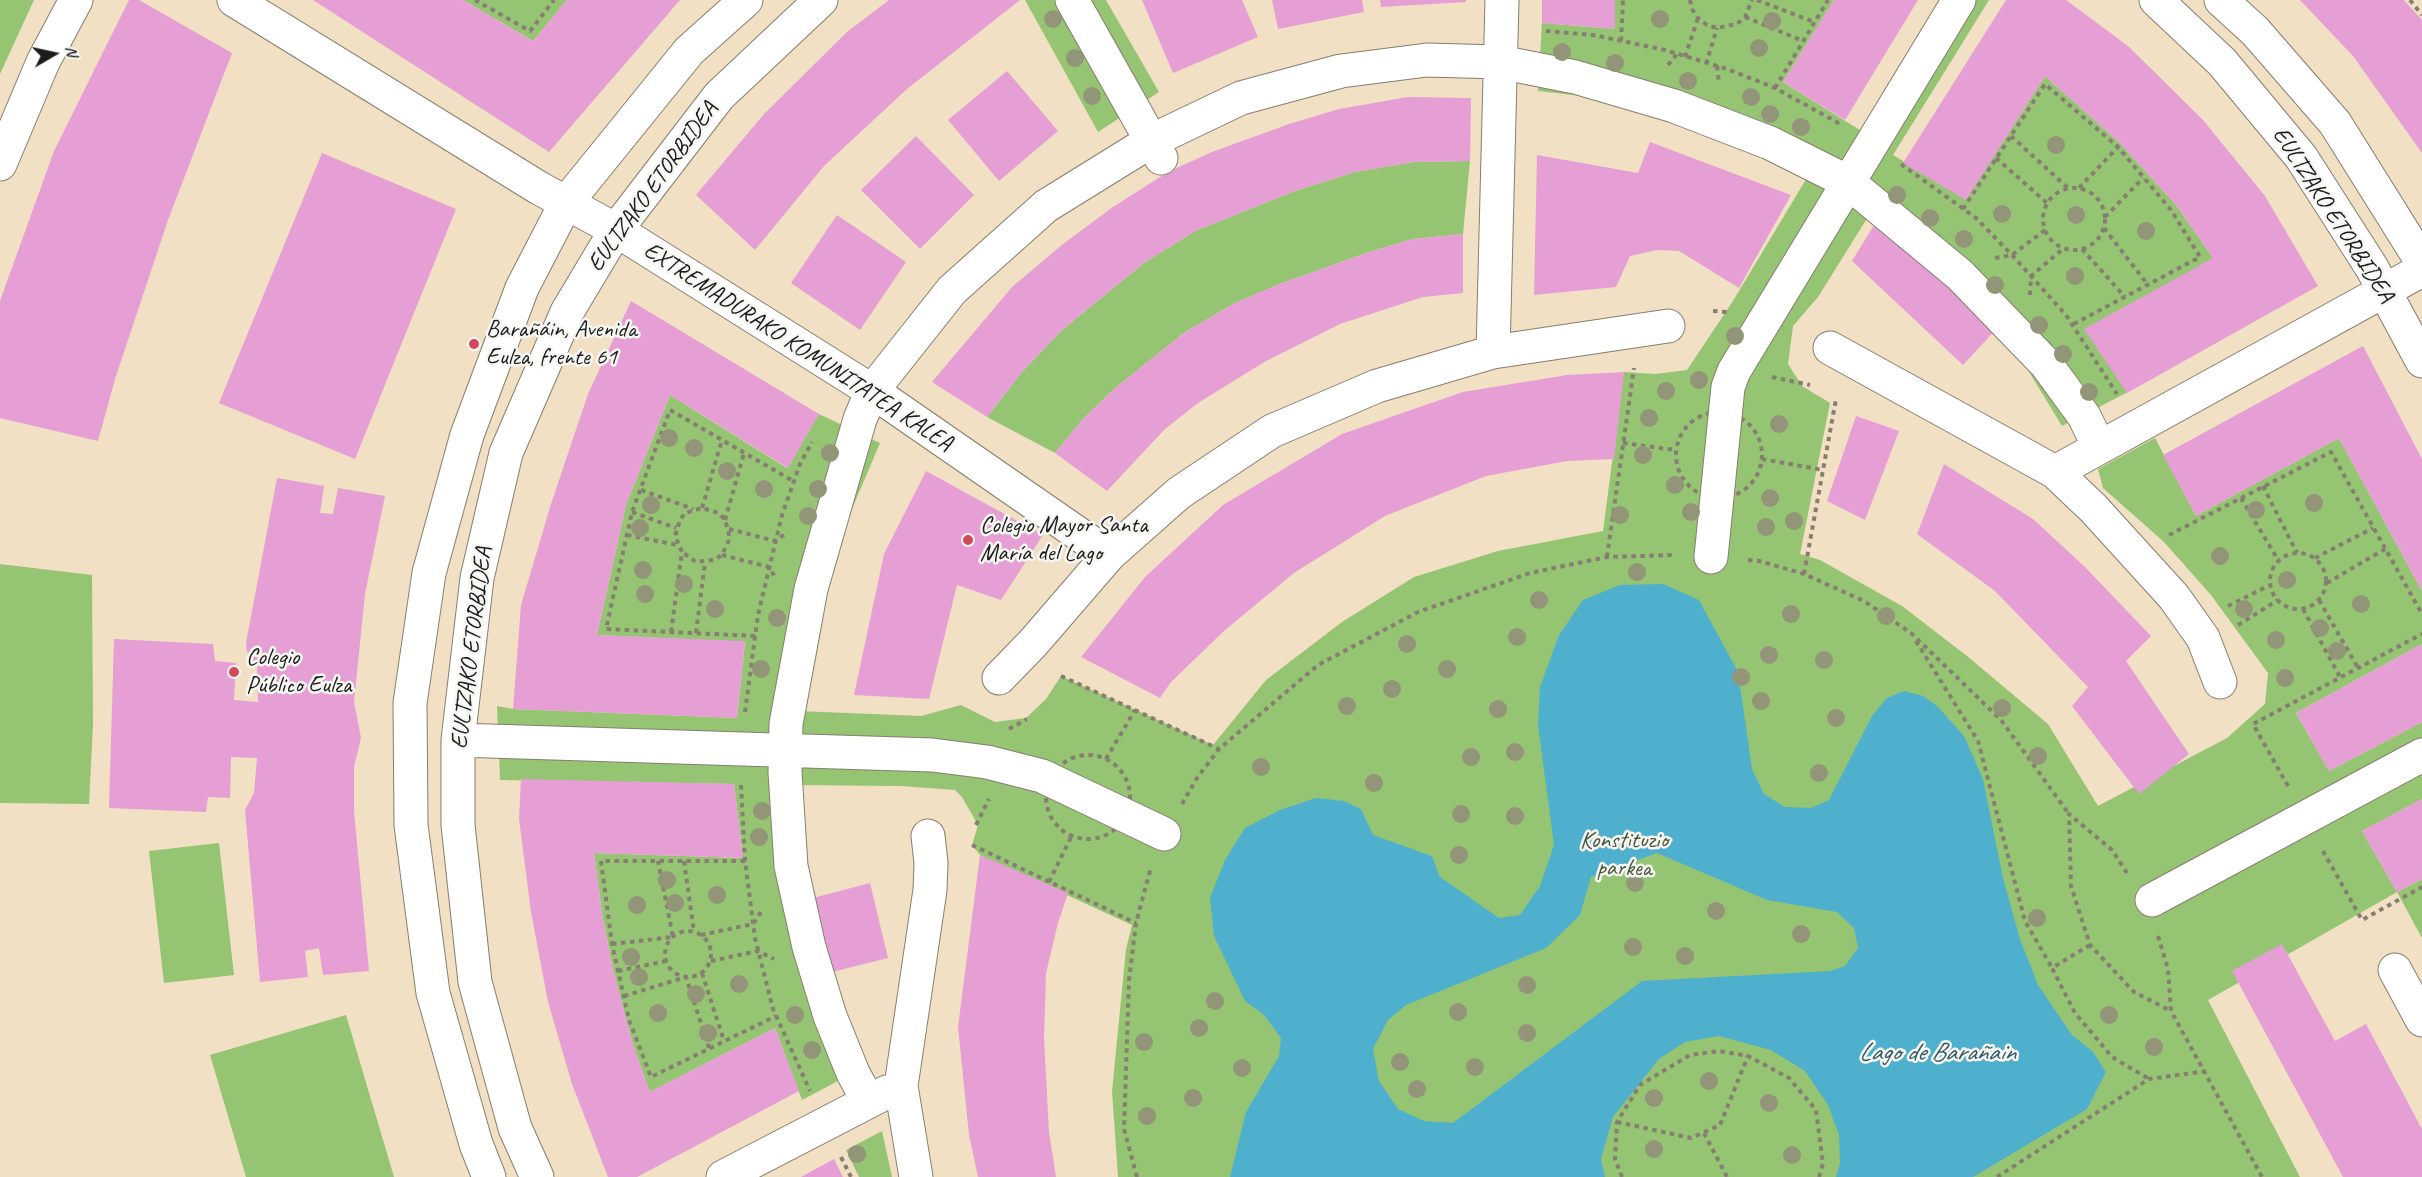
<!DOCTYPE html>
<meta charset="utf-8">
<style>
body{margin:0}
#map{position:relative;width:2422px;height:1177px;overflow:hidden;background:#f1e0c3;font-family:Caveat,sans-serif}
canvas{display:block}
.north{position:absolute;left:24px;top:24px;width:60px;height:60px;-webkit-text-stroke:4px #f6f6f2;paint-order:stroke;rotate:81deg;font-size:16px;font-weight:700;line-height:24px;text-align:center;color:#1c1c1c}
.north::after{content:'';display:block;margin:auto;width:21px;height:27px;background:#1c1c1c;clip-path:polygon(50% 0,100% 100%,50% 72%,0 100%)}
</style>
<div id="map">
<canvas width="2422" height="1177"></canvas>
<div class="north">N</div>
</div>
<script>
const ctx = document.querySelector('canvas').getContext('2d');
ctx.lineJoin = 'round';
function fillPath(path, color) {
  ctx.fillStyle = color;
  ctx.fill(path, 'evenodd');
}
function shape(rows) {
  const path = new Path2D();
  for (const r of rows) {
    if (r.length === 3) {
      path.moveTo(r[0] + r[2], r[1]);
      path.arc(r[0], r[1], r[2], 0, 2 * Math.PI);
      continue;
    }
    path.moveTo(r[0], r[1]);
    for (let i = 2; i < r.length; i += 2) path.lineTo(r[i], r[i + 1]);
  }
  return path;
}
function stroke(path, color, width, dash) {
  ctx.strokeStyle = color;
  ctx.lineWidth = width;
  ctx.lineCap = dash ? 'butt' : 'round';
  ctx.setLineDash(dash || []);
  ctx.stroke(path);
}
function write(font, color, halo, rows, align = 'center') {
  ctx.font = font + ' Caveat,sans-serif';
  ctx.lineWidth = 5;
  ctx.setLineDash([]);
  ctx.textBaseline = 'middle';
  ctx.strokeStyle = halo;
  ctx.fillStyle = color;
  for (const [text, x, y, turn = 0] of rows) {
    ctx.save();
    ctx.translate(x, y);
    ctx.rotate((+turn || 0) * Math.PI / 180);
    ctx.textAlign = isNaN(turn) ? turn : align;
    if (halo) ctx.strokeText(text, 0, 0);
    ctx.fillText(text, 0, 0);
    ctx.restore();
  }
}
const green = shape([
 [0,0,34,0,0,74],
 [463,0,567,0,533,41],
 [1025,0,1106,0,1159,92,1098,132],
 [1615,0,1834,0,1783,82,1863,132,1942,0,1989,0,1893,155,1966,199,2045,76,2119,142,2176,205,2213,258,2128,392,2062,426,2001,326,1871,212,1818,297,1793,326,1788,364,1802,386,1830,403,1800,554,1820,560,1902,606,1967,656,2048,724,2098,806,2227,738,2265,704,2268,673,2211,595,2164,542,2103,488,2098,469,2155,438,2196,516,2339,438,2422,591,2422,644,2296,713,2329,771,2422,722,2422,799,2362,831,2397,892,2422,879,2422,938,2397,892,2208,1000,2300,1177,1118,1177,1112,1091,1126,949,1132,925,980,855,972,845,978,825,962,797,955,790,901,786,790,785,853,1073,802,1100,775,1028,650,1092,633,1045,613,970,602,914,594,853,743,858,734,784,500,780,497,706,513,709,737,718,745,642,597,635,626,505,670,395,787,468,819,414,880,443,838,542,798,711,921,716,961,705,995,722,1026,718,1046,699,1061,676,1213,745,1266,680,1342,622,1414,577,1498,551,1603,531,1624,372,1655,374,1687,370,1733,301,1808,176,1617,100,1538,91,1542,23,1615,29],
 [1470,161,1463,234,1413,239,1369,252,1277,285,1235,303,1185,332,1114,389,1082,420,1055,453,987,417,1022,372,1062,330,1144,263,1195,231,1295,191,1355,172,1414,162],
 [0,564,92,575,93,725,89,804,0,803],
 [219,843,234,975,164,983,149,851],
 [346,1015,394,1177,246,1177,210,1055],
 [882,1131,892,1177,859,1177,846,1150]
]);
const water = shape([
 [1663,584,1699,600,1738,672,1752,769,1764,794,1785,807,1811,808,1829,800,1872,716,1887,698,1904,691,1923,696,1937,706,1964,736,1983,779,2003,878,2020,939,2038,985,2072,1035,2093,1052,2106,1072,2087,1109,1973,1177,1836,1177,1840,1163,1839,1135,1828,1105,1805,1071,1771,1050,1719,1036,1685,1042,1659,1059,1613,1117,1601,1159,1605,1177,1230,1177,1246,1112,1279,1056,1281,1038,1264,1015,1245,1001,1214,936,1210,898,1225,860,1245,828,1280,810,1316,798,1344,801,1361,809,1373,835,1432,856,1440,877,1499,918,1520,915,1540,886,1554,845,1538,725,1540,687,1559,635,1583,600,1620,585],
 [1657,853,1767,900,1837,912,1854,928,1858,948,1845,966,1830,971,1642,981,1453,1123,1424,1121,1398,1109,1379,1081,1373,1049,1388,1020,1406,1005,1546,948,1580,915,1591,877]
]);
const building = shape([
 [129,0,139,0,232,53,168,220,115,379,98,441,0,418,0,301,54,151],
 [313,0,463,0,533,41,567,0,680,0,549,152],
 [889,0,1020,0,907,89,824,166,755,250,696,195,764,114,847,32],
 [1142,0,1242,0,1258,37,1173,73],
 [1272,0,1362,0,1364,12,1278,29],
 [1380,0,1466,0,1466,2,1381,7],
 [1542,0,1615,0,1615,29,1542,23],
 [1834,0,1918,0,1845,120,1783,82],
 [2006,0,2066,0,2128,46,2203,120,2265,196,2318,286,2127,393,2084,329,2213,258,2176,205,2119,142,2045,76,1966,200,1903,163],
 [2300,0,2404,0,2422,20,2422,153,2353,56],
 [1007,71,1058,131,999,181,948,120],
 [1408,97,1471,98,1470,161,1414,162,1355,172,1295,191,1195,231,1144,263,1062,330,1022,372,987,417,932,382,1012,287,1063,244,1113,207,1168,172,1212,152,1289,124,1339,109],
 [916,136,974,195,920,249,861,190],
 [1650,142,1791,195,1739,288,1679,251,1657,250,1630,256,1616,287,1534,295,1537,155,1638,173],
 [322,153,456,209,355,459,219,403],
 [837,215,906,262,860,330,791,283],
 [1879,217,2000,325,1963,365,1852,261],
 [1463,234,1463,293,1423,297,1340,324,1266,361,1198,403,1165,429,1107,491,1055,453,1082,420,1114,389,1185,332,1235,303,1277,285,1369,252,1413,239],
 [631,301,819,414,788,468,670,395,626,505,597,635,745,641,737,718,513,709,521,605,551,504,588,394],
 [2363,346,2422,459,2422,591,2339,438,2196,516,2163,455],
 [1624,372,1614,459,1567,461,1486,476,1385,516,1294,573,1225,630,1171,682,1160,698,1081,657,1145,577,1223,505,1342,434,1463,392,1567,375],
 [1856,416,1899,431,1865,520,1827,501],
 [1944,464,2033,519,2085,567,2151,636,2126,661,2189,754,2139,794,2072,706,2088,687,1995,591,1917,534],
 [926,471,1043,535,1001,600,957,585,929,699,854,695,884,554],
 [277,478,324,486,320,513,333,514,338,488,385,496,365,594,354,702,361,738,354,767,354,811,369,971,323,975,319,948,305,951,308,977,260,982,245,810,254,793,257,758,231,757,230,798,208,797,206,812,109,808,114,639,213,644,215,661,236,663,234,700,258,702,257,665,247,652,246,643],
 [2422,644,2422,722,2329,771,2296,713],
 [521,779,734,784,743,858,594,853,602,914,613,970,633,1045,650,1092,775,1028,799,1091,637,1177,608,1177,572,1084,548,1002,531,912,519,819],
 [2422,799,2422,879,2397,892,2362,831],
 [980,855,1068,893,1058,923,1046,973,1044,1038,1049,1132,1056,1177,978,1177,969,1135,958,1027],
 [870,883,888,958,832,972,813,898],
 [2282,944,2335,1041,2366,1024,2422,1129,2422,1177,2343,1177,2232,971],
 [834,1159,843,1177,801,1177]
]);
const path = shape([
 [475,0,530,31,554,0],
 [1690,0,1692,9,1698,18,1707,25,1717,28,1737,24,1745,17,1752,0],
 [1757,0,1814,22],
 [2410,0,2422,15],
 [1745,17,1803,41],
 [1546,31,1593,35,1665,50,1727,69,1775,88,1842,125],
 [1621,41,1623,0],
 [1685,57,1698,18],
 [1706,64,1717,28],
 [1668,65,1677,54],
 [1717,66,1719,83],
 [1775,88,1828,0],
 [2011,136,2068,188],
 [1996,158,2047,203],
 [1901,164,1976,218,2012,255,2066,315,2117,394],
 [2079,188,2118,147],
 [2074,219,31],
 [1963,209,2045,84,2118,147,2171,210,2200,257,2072,325],
 [2105,217,2143,178],
 [2104,228,2148,285],
 [2082,249,2125,297],
 [1995,258,2012,255,2045,230],
 [2030,295,2031,276,2064,248],
 [1713,311,1727,312],
 [1772,377,1810,385],
 [1719,455,43],
 [1623,443,1675,450],
 [1762,459,1823,470],
 [2263,486,2297,553],
 [641,490,693,509],
 [2241,498,2278,560],
 [702,508,722,440],
 [632,512,676,528],
 [725,520,744,453],
 [729,529,775,541,788,532],
 [627,535,677,545],
 [2169,535,2331,452,2422,614],
 [2298,581,28],
 [722,555,769,567,775,577],
 [1607,557,1634,368],
 [2315,558,2373,528],
 [1748,560,1759,561,1804,574,1864,601,1911,633,2001,720,2069,814],
 [1804,574,1836,399],
 [2327,583,2385,549],
 [2319,600,2358,668],
 [2228,606,2270,585],
 [2303,609,2340,677],
 [2238,625,2278,600],
 [671,632,682,552,675,536,680,520,685,513,702,508,719,513,725,520,730,538,722,555,714,560,696,562,682,552],
 [696,633,705,562],
 [755,636,606,629,632,512,670,410,793,481],
 [1916,641,1978,741,2025,921,2052,968],
 [1061,676,1219,749],
 [745,712,758,615,782,515,800,464,812,442],
 [1009,729,1027,719],
 [1088,797,42],
 [1106,759,1135,710],
 [741,785,745,861,755,938,773,1009,810,1091],
 [2288,786,2253,724,2422,634],
 [1182,804,1197,778,1219,749,1318,665,1418,612,1530,573,1607,557,1674,555],
 [976,825,989,799],
 [972,845,1136,923],
 [2323,851,2362,920,2422,887],
 [684,861,694,932],
 [745,861,601,861,612,944,629,1020,651,1077,776,1016],
 [2127,873,2112,850,2069,814,2071,886,2090,945,2134,992,2171,1011],
 [1049,882,1072,835],
 [688,954,23],
 [701,935,753,924,763,909],
 [2158,936,2168,969,2171,1011,2262,1177],
 [612,944,673,937,658,861],
 [2090,945,2052,968,2075,1013,2112,1057,2149,1079],
 [711,961,758,951,774,959],
 [618,971,666,961],
 [702,973,724,1041],
 [624,996,686,977,709,1048],
 [1617,1122,1691,1138,1720,1125,1748,1056],
 [1704,1133,1727,1177],
 [841,1157,851,1177],
 [1137,1177,1124,1129,1129,980,1136,923,1151,867],
 [1622,1177,1615,1159,1617,1122,1640,1085,1690,1055,1719,1051,1748,1056,1789,1078,1816,1110,1823,1164,1819,1177],
 [1997,1177,2149,1079,2206,1071]
]);
const street = shape([
 [234,0,539,188,616,230,872,391,1109,555],
 [1072,0,1161,158],
 [2156,0,2222,62,2301,157,2372,268,2422,361],
 [2221,0,2255,31,2335,123,2422,262],
 [0,164,43,62,76,0],
 [1830,348,2055,472,2093,508,2174,597,2203,638,2220,682],
 [1493,352,1502,0],
 [2055,472,2422,270],
 [1711,557,1728,387,1734,371,1959,0],
 [999,678,1033,643,1109,555,1179,493,1272,431,1377,386,1493,352,1668,326],
 [458,740,932,755,987,762,1042,776,1164,834],
 [2152,900,2422,755],
 [2395,970,2422,1020],
 [868,1101,853,1073,830,1016,809,947,791,866,785,772,786,724,811,589,860,419,872,391,952,290,1046,206,1151,141,1241,98,1341,71,1427,60,1500,62,1575,77,1674,106,1770,143,1848,182,1960,275,2046,364,2084,416,2099,447],
 [489,1177,476,1144,433,993,411,825,410,703,429,573,467,435,522,288,566,203,689,51,746,0],
 [537,1177,515,1128,475,982,458,825,458,740,477,578,506,453,567,312,616,230,719,96,821,0],
 [723,1177,887,1092],
 [916,1177,901,1086,930,890,931,863,928,836]
]);
const trees = [
 [1053,19],
 [1660,19],
 [1772,21],
 [1759,48],
 [1562,52],
 [1075,58],
 [1615,63],
 [1688,81],
 [1092,96],
 [1751,97],
 [1770,114],
 [1801,127],
 [2056,145],
 [1897,195],
 [2002,214],
 [2076,215],
 [1930,218],
 [2146,231],
 [1964,239],
 [2075,276],
 [1995,285],
 [2039,325],
 [1735,336],
 [2063,354],
 [1699,380],
 [1666,391],
 [2089,392],
 [1649,418],
 [1779,424],
 [669,438],
 [694,448],
 [830,453],
 [1643,455],
 [727,471],
 [1675,485],
 [764,489],
 [818,489],
 [1770,498],
 [2314,503],
 [651,505],
 [2256,510],
 [1691,512],
 [1620,515],
 [808,516],
 [1794,521],
 [1766,527],
 [640,528],
 [2220,556],
 [643,570],
 [1637,572],
 [2287,580],
 [684,584],
 [645,594],
 [1539,600],
 [2361,604],
 [715,609],
 [2244,609],
 [1791,614],
 [1886,616],
 [777,618],
 [2320,628],
 [1517,637],
 [2276,640],
 [1407,644],
 [2337,651],
 [1769,655],
 [1824,660],
 [761,669],
 [1447,669],
 [1741,677],
 [2285,678],
 [1392,689],
 [1761,701],
 [1347,706],
 [2002,708],
 [1498,709],
 [1836,718],
 [1515,752],
 [2038,756],
 [1471,757],
 [1261,767],
 [1819,773],
 [1374,783],
 [762,811],
 [1461,814],
 [1515,816],
 [759,837],
 [1459,855],
 [667,880],
 [1635,883],
 [717,895],
 [675,903],
 [637,905],
 [1716,911],
 [2037,918],
 [1801,934],
 [1633,947],
 [1685,956],
 [631,957],
 [639,977],
 [739,984],
 [1527,985],
 [696,994],
 [1215,1001],
 [1458,1012],
 [658,1013],
 [795,1015],
 [2109,1015],
 [1199,1028],
 [708,1033],
 [1527,1033],
 [1144,1042],
 [2154,1047],
 [812,1050],
 [1400,1062],
 [1475,1067],
 [1242,1068],
 [1709,1081],
 [1417,1089],
 [1193,1098],
 [1654,1098],
 [1769,1103],
 [1147,1116],
 [1654,1149],
 [857,1154],
 [1792,1155]
];
const markers = [
 [474,344,6,"#d1495b"],
 [968,540,6,"#d1495b"],
 [234,672,6,"#d1495b"]
];
const streetNames = [
 ["EULTZAKO ETORBIDEA",653,187,-54],
 ["EULTZAKO ETORBIDEA",2333,215,57],
 ["EXTREMADURAKO KOMUNITATEA KALEA",798,347,33],
 ["EULTZAKO ETORBIDEA",472,648,-83]
];
const poiNames = [
 ["Barañáin, Avenida",486,330],
 ["Eulza, frente 61",486,358],
 ["Colegio Mayor Santa",980,526],
 ["María del Lago",980,554],
 ["Colegio",246,658],
 ["Público Eulza",246,686]
];
const parkNames = [
 ["Konstituzio",1624,841],
 ["parkea",1624,869]
];
const waterNames = [
 ["Lago de Barañain",1937,1053]
];
fillPath(green, '#95c473');
fillPath(water, '#4fb0ce');
fillPath(building, '#e59fd5');
stroke(street, '#867e70', 35);
stroke(path, '#867e70', 4, [4.5, 4.5]);
stroke(street, '#fff', 33);
ctx.fillStyle = '#939578';
for (const [x, y] of trees) {
  ctx.beginPath();
  ctx.arc(x, y, 9, 0, 2 * Math.PI);
  ctx.fill();
}
for (const [x, y, r, color] of markers) {
  const dot = new Path2D();
  dot.arc(x, y, r, 0, 2 * Math.PI);
  ctx.fillStyle = color;
  ctx.fill(dot);
  stroke(dot, '#f6f6f2', 2);
}
write('24px', '#1c1c1c', '#f6f6f2', streetNames);
write('24px', '#1c1c1c', '#f6f6f2', poiNames, 'left');
write('24px', '#46573a', '#f6f6f2', parkNames);
write('italic 26px', '#305763', '#f6f6f2', waterNames);
</script>
